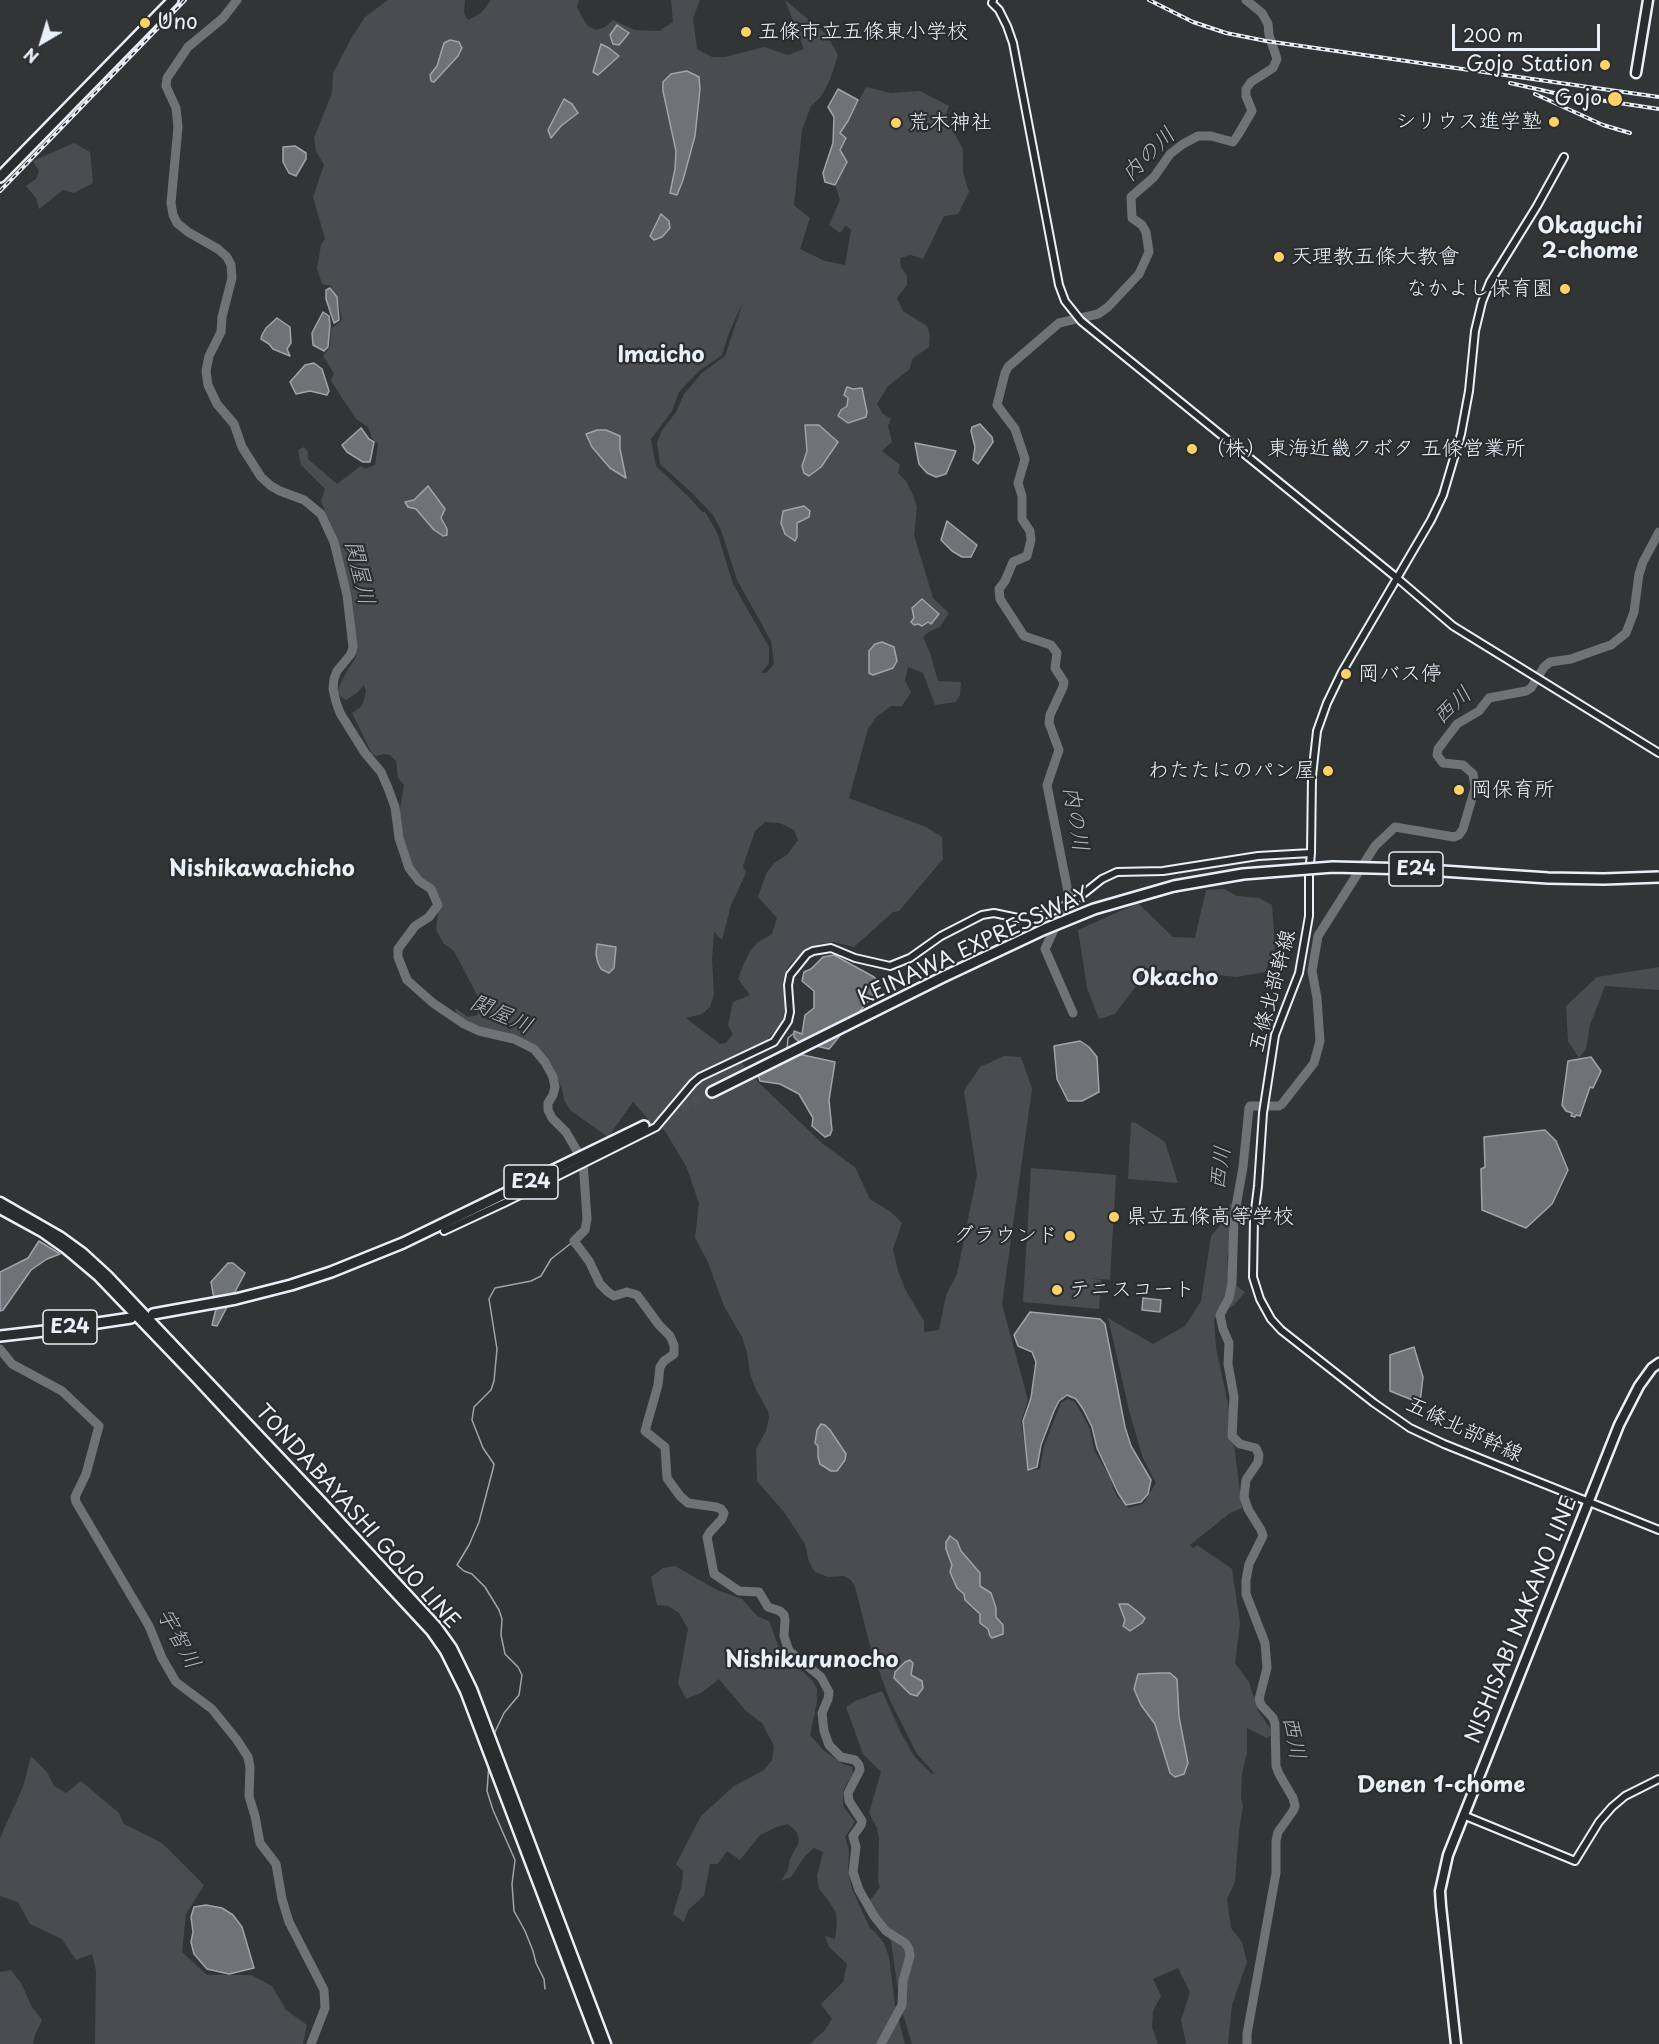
<!DOCTYPE html>
<meta charset="utf-8">
<style>
body{margin:0}
#map{position:relative;width:1659px;height:2044px;overflow:hidden;background:#323536;font-family:"Playpen Sans",sans-serif}
canvas{display:block}
.north{position:absolute;left:12px;top:12px;width:60px;height:60px;-webkit-text-stroke:4px #2a2d2e;paint-order:stroke;rotate:218deg;font-size:16px;font-weight:700;line-height:24px;text-align:center;color:#e8f1f8}
.north::after{content:'';display:block;margin:auto;width:21px;height:27px;background:#e8f1f8;clip-path:polygon(50% 0,100% 100%,50% 72%,0 100%)}
.scale{position:absolute;left:1452px;top:24px;width:148px;height:27px;box-sizing:border-box;border:3px solid #e8f1f8;border-top:0;padding-left:8px;font-size:18px;line-height:21px;white-space:nowrap;color:#e8f1f8;-webkit-text-stroke:4px #2a2d2e;paint-order:stroke}
</style>
<div id="map">
<canvas width="1659" height="2044"></canvas>
<div class="north">N</div>
<div class="scale">200 m</div>
</div>
<script>
const ctx = document.querySelector('canvas').getContext('2d');
ctx.lineJoin = 'round';
function fillPath(path, color) {
  ctx.fillStyle = color;
  ctx.fill(path, 'evenodd');
}
function shape(rows) {
  const path = new Path2D();
  for (const r of rows) {
    path.moveTo(r[0], r[1]);
    for (let i = 2; i < r.length; i += 2) path.lineTo(r[i], r[i + 1]);
  }
  return path;
}
function stroke(path, color, width, dash) {
  ctx.strokeStyle = color;
  ctx.lineWidth = width;
  ctx.lineCap = dash ? 'butt' : 'round';
  ctx.setLineDash(dash || []);
  ctx.stroke(path);
}
function write(font, color, halo, rows, align = 'center') {
  ctx.font = font + ' "Playpen Sans","Klee One",sans-serif';
  ctx.lineWidth = 4.5;
  ctx.setLineDash([]);
  ctx.textBaseline = 'middle';
  ctx.strokeStyle = halo;
  ctx.fillStyle = color;
  for (const [text, x, y, turn = 0] of rows) {
    ctx.save();
    ctx.translate(x, y);
    ctx.rotate((+turn || 0) * Math.PI / 180);
    ctx.textAlign = isNaN(turn) ? turn : align;
    if (halo) ctx.strokeText(text, 0, 0);
    ctx.fillText(text, 0, 0);
    ctx.restore();
  }
}
const green = shape([
 [388,0,465,0,464,13,468,20,481,13,491,0,579,0,577,7,583,19,588,26,596,30,605,27,613,20,635,30,659,31,673,22,671,0,700,0,693,18,697,49,712,57,725,57,764,47,788,55,804,49,785,0,827,35,838,55,830,80,820,98,811,106,802,130,794,205,810,218,800,249,825,261,845,265,851,230,846,225,840,233,829,225,840,200,835,185,847,162,840,150,840,133,848,121,866,87,891,93,920,91,949,106,945,117,963,149,963,172,969,192,958,214,944,216,923,259,911,255,900,258,901,267,907,276,907,285,897,298,903,311,927,326,930,335,929,347,913,358,909,370,888,386,877,404,883,414,891,419,888,426,892,442,882,451,900,465,898,473,906,481,913,495,917,507,914,535,933,598,949,613,940,627,930,631,923,637,930,653,938,681,961,682,960,695,956,702,935,705,923,673,908,667,905,681,911,692,902,706,891,706,876,717,868,729,849,798,926,827,942,837,943,859,899,911,893,912,854,947,834,942,820,944,807,950,790,964,786,971,783,981,785,1008,782,1023,765,1042,736,1056,758,1082,823,1144,855,1167,870,1199,890,1211,902,1223,893,1249,898,1271,906,1291,924,1321,924,1332,939,1330,946,1295,957,1274,977,1175,964,1091,980,1067,1004,1056,1021,1057,1032,1089,1002,1304,1028,1400,1021,1422,1028,1470,1040,1469,1044,1446,1057,1413,1061,1403,1067,1399,1074,1401,1081,1412,1090,1429,1094,1450,1109,1475,1116,1495,1128,1508,1143,1504,1156,1483,1142,1456,1129,1410,1108,1318,1153,1344,1185,1326,1201,1301,1211,1236,1223,1222,1226,1210,1231,1203,1237,1205,1236,1221,1227,1258,1230,1281,1245,1292,1234,1305,1214,1319,1216,1348,1230,1413,1242,1508,1230,1513,1190,1545,1193,1548,1197,1545,1232,1569,1240,1623,1235,1663,1249,1682,1258,1711,1270,1728,1271,1735,1267,1738,1247,1728,1247,1753,1242,1773,1241,1798,1243,1806,1239,1831,1235,1882,1227,1899,1231,1928,1242,1942,1247,1962,1232,2005,1228,2044,1186,2044,1181,2020,1190,1992,1178,1968,1153,1979,1161,1996,1153,2011,1152,2027,1158,2044,912,2044,900,2004,891,1941,872,1921,869,1902,880,1887,878,1881,879,1838,877,1828,869,1813,881,1772,863,1754,846,1707,855,1701,882,1691,901,1733,914,1756,932,1774,934,1773,917,1754,889,1698,871,1649,855,1587,851,1580,844,1576,828,1577,815,1572,809,1562,805,1544,784,1512,757,1481,756,1449,766,1431,769,1417,768,1411,756,1390,750,1374,747,1352,742,1337,724,1306,707,1260,695,1238,699,1203,686,1166,665,1131,648,1119,633,1102,608,1137,571,1111,564,1100,562,1089,549,1059,539,1048,516,1035,481,1028,457,1016,455,1008,468,1017,478,1015,478,997,454,951,444,944,436,930,440,897,434,889,415,872,408,855,403,839,399,815,404,785,398,778,396,761,390,755,384,754,376,756,372,754,352,713,361,707,364,700,366,691,364,685,358,692,346,700,341,697,337,691,347,671,356,657,355,627,352,595,338,542,321,501,325,489,301,465,298,450,304,447,308,452,308,459,337,484,361,466,365,469,375,465,378,444,372,438,368,427,356,419,331,381,334,373,323,356,330,347,331,329,342,320,337,297,331,286,322,284,317,268,321,245,325,239,313,197,324,165,316,151,314,138,332,93,333,73,352,37,365,17],
 [743,302,725,356,702,373,684,394,676,412,661,432,657,443,660,464,692,493,713,515,721,530,737,580,771,641,774,664,766,673,761,673,769,663,769,647,733,584,717,532,705,512,702,512,690,498,656,466,651,439,672,411,679,392,699,371,722,355,729,333],
 [765,822,780,823,794,830,798,840,787,855,774,863,766,874,758,897,777,918,772,934,758,942,751,950,744,963,738,979,750,995,733,1002,728,1025,733,1034,726,1043,720,1044,686,1018,702,1014,710,1007,714,994,712,960,714,932,722,940,731,905,746,873,743,866,755,831],
 [74,143,90,152,93,183,74,193,63,190,39,209,36,198,26,186,36,179,39,171,33,161],
 [1224,889,1237,896,1259,898,1272,905,1275,950,1265,972,1237,977,1167,970,1142,978,1115,1014,1099,1019,1087,988,1078,930,1138,903,1173,937,1195,938,1206,890],
 [1659,967,1659,990,1605,986,1590,1025,1586,1049,1579,1058,1568,1041,1566,1006,1597,977],
 [1131,1122,1136,1123,1165,1142,1178,1183,1128,1179],
 [1031,1168,1116,1175,1110,1280,1090,1278,1101,1280,1099,1309,1023,1302],
 [675,1566,717,1590,742,1599,757,1616,769,1621,780,1651,812,1680,817,1689,817,1702,810,1735,823,1750,843,1764,852,1767,853,1773,843,1791,843,1806,855,1822,845,1837,849,1850,848,1870,852,1889,870,1928,876,1933,884,1943,889,1957,895,2005,905,2044,810,2044,825,2030,832,2019,821,2004,843,1982,847,1964,829,1947,825,1936,835,1939,837,1924,836,1913,829,1901,819,1889,817,1876,823,1852,814,1848,805,1856,791,1877,781,1881,788,1870,790,1859,799,1842,797,1832,788,1824,777,1827,760,1835,740,1860,727,1851,718,1864,710,1864,704,1896,688,1910,684,1922,673,1914,682,1885,683,1871,676,1864,701,1816,734,1786,764,1770,772,1760,774,1746,762,1723,746,1711,719,1679,701,1693,686,1699,678,1683,688,1629,679,1613,668,1606,657,1605,651,1577,663,1568],
 [31,1756,47,1772,54,1786,66,1793,81,1781,119,1813,124,1824,162,1843,204,1885,186,1914,182,1952,207,1975,251,1975,272,1986,286,2010,307,2025,303,2044,95,2044,96,1971,92,1954,76,1960,62,1939,30,1924,18,1902,0,1896,0,1838,23,1787],
 [11,1970,21,1983,32,2007,42,2020,35,2035,33,2044,0,2044,0,1972]
]);
const water = shape([
 [617,25,629,33,619,45,613,44,610,35,617,25],
 [450,40,459,42,462,48,458,56,434,82,431,81,430,75,437,66,444,43,450,40],
 [601,44,609,48,619,56,598,75,593,72,601,44],
 [687,71,699,77,700,89,695,136,683,180,677,195,670,193,675,169,676,151,663,91,663,82,671,74,687,71],
 [838,89,858,100,848,121,840,133,846,138,840,150,847,162,835,185,825,182,823,173,833,143,834,117,828,107,838,89],
 [564,99,572,104,578,113,561,126,551,138,548,130,564,99],
 [295,146,306,153,306,159,296,176,289,173,283,162,283,147,295,146],
 [661,214,669,221,670,228,662,237,654,240,650,236,661,214],
 [330,288,337,297,339,320,334,323,326,299,326,290,330,288],
 [323,312,329,316,330,325,328,347,324,351,313,345,312,333,323,312],
 [277,318,290,327,291,343,287,349,290,356,273,349,269,344,261,339,262,335,266,328,277,318],
 [314,363,322,369,329,391,327,395,310,391,296,394,290,382,305,365,314,363],
 [847,387,853,389,862,388,867,412,866,417,848,423,838,416,841,410,847,406,848,398,844,395,847,387],
 [980,424,992,437,993,442,978,464,973,460,975,447,971,431,972,427,980,424],
 [805,425,819,425,838,442,821,467,809,476,804,473,802,466,807,451,805,425],
 [361,428,369,439,374,442,370,462,363,462,347,452,342,445,361,428],
 [597,430,606,430,620,436,620,449,626,478,610,468,592,447,586,434,597,430],
 [915,443,956,451,946,474,936,477,927,473,919,464,915,443],
 [428,486,445,509,441,518,447,529,447,535,443,536,434,530,416,509,408,507,405,502,414,500,428,486],
 [804,506,810,511,809,517,797,523,797,537,795,541,785,534,781,523,783,511,804,506],
 [947,521,977,545,971,557,962,557,952,551,941,540,947,521],
 [922,599,939,614,931,624,928,622,922,626,918,624,914,625,911,622,914,618,912,608,922,599],
 [882,642,894,647,897,661,893,668,873,675,869,673,869,651,875,644,882,642],
 [597,944,616,947,614,968,609,973,601,969,598,963,596,954,597,944],
 [834,955,874,977,879,983,873,995,829,1049,799,1042,794,1037,794,1031,802,1034,805,1015,814,1008,814,991,802,981,804,972,811,969,823,957,834,955],
 [1080,1041,1089,1047,1097,1057,1099,1092,1082,1101,1068,1101,1057,1079,1054,1046,1080,1041],
 [785,1051,835,1062,829,1100,832,1130,830,1135,825,1137,812,1126,813,1118,799,1094,780,1084,760,1081,755,1067,785,1051],
 [1591,1057,1601,1071,1593,1088,1590,1087,1580,1116,1576,1115,1575,1117,1571,1116,1572,1113,1566,1111,1562,1105,1568,1061,1591,1057],
 [1545,1130,1556,1141,1568,1170,1552,1204,1526,1228,1482,1210,1481,1169,1485,1167,1484,1137,1545,1130],
 [39,1241,60,1254,47,1259,31,1270,3,1310,0,1311,0,1272,28,1258,39,1241],
 [228,1263,233,1263,245,1273,217,1326,212,1325,216,1309,211,1282,228,1263],
 [1143,1298,1161,1300,1160,1312,1142,1310,1143,1298],
 [1030,1312,1100,1319,1105,1324,1125,1427,1131,1446,1151,1480,1148,1494,1141,1502,1126,1505,1118,1493,1097,1448,1092,1427,1083,1409,1076,1399,1067,1395,1059,1401,1054,1411,1041,1445,1037,1467,1028,1470,1023,1421,1031,1398,1036,1362,1032,1352,1018,1346,1014,1335,1030,1312],
 [1414,1347,1423,1377,1420,1403,1390,1391,1390,1355,1414,1347],
 [821,1424,825,1425,830,1430,846,1454,845,1460,837,1471,831,1471,820,1464,818,1457,818,1446,815,1443,816,1437,817,1430,821,1424],
 [950,1536,957,1541,961,1551,980,1573,980,1586,991,1593,996,1608,996,1617,1003,1625,1003,1634,992,1638,990,1636,988,1629,980,1623,980,1614,965,1600,964,1594,957,1588,950,1572,952,1565,946,1549,946,1542,950,1536],
 [1119,1604,1128,1604,1137,1611,1145,1618,1142,1623,1130,1631,1123,1626,1125,1620,1119,1604],
 [910,1660,913,1663,911,1675,922,1681,923,1688,917,1696,910,1694,894,1678,895,1672,905,1662,910,1660],
 [1160,1673,1170,1673,1177,1679,1179,1717,1188,1763,1184,1774,1175,1777,1170,1773,1155,1724,1141,1705,1134,1689,1138,1674,1160,1673],
 [206,1905,222,1908,233,1915,242,1927,254,1968,229,1974,207,1969,194,1954,191,1942,193,1932,191,1917,194,1907,206,1905]
]);
const stream = shape([
 [787,1050,788,1038,793,1034],
 [494,1734,504,1713,519,1695,522,1675,518,1667,505,1654,501,1635,502,1619,499,1610,485,1587,472,1574,464,1571,457,1565,469,1545,479,1522,493,1469,494,1464,483,1448,472,1420,474,1407,491,1390,494,1381,497,1349,489,1299,495,1288,531,1281,541,1276,551,1259,574,1241],
 [489,1763,487,1791,493,1810,515,1860,512,1884,514,1911,525,1931,533,1951,536,1963,544,1979,545,1989]
]);
const river = shape([
 [237,0,223,18,188,47,167,78,166,86,176,108,178,127,171,203,173,215,177,223,188,232,218,249,227,257,231,265,232,278,222,317,221,332,209,356,206,371,208,385,217,404,234,424,242,447,261,477,271,486,280,491,304,500,321,514,334,542,347,595,353,647,351,654,337,671,334,679,333,689,336,702,340,713,365,753,381,772,388,788,395,807,399,838,409,868,419,881,431,889,438,905,429,917,415,926,398,949,398,957,407,980,433,1003,464,1024,479,1031,514,1039,534,1049,545,1062,553,1077,555,1087,553,1095,548,1103,548,1110,552,1118,566,1132,583,1161,587,1219,585,1230,574,1241,589,1261,600,1284,608,1292,614,1296,627,1292,637,1295,659,1325,670,1336,674,1345,674,1354,664,1361,660,1367,658,1385,645,1431,665,1447,667,1478,680,1496,688,1503,716,1507,721,1509,724,1513,722,1519,710,1532,707,1537,714,1574,739,1591,759,1592,768,1607,780,1611,784,1615,785,1620,784,1636,789,1651,821,1677,829,1692,828,1699,822,1713,824,1731,829,1745,841,1757,855,1760,859,1765,860,1770,848,1793,849,1801,862,1821,861,1825,853,1836,856,1847,853,1872,859,1890,874,1916,886,1931,905,1943,909,1949,910,1956,903,1981,902,2005,881,2044],
 [1073,1013,1045,949,1069,897,1047,785,1059,750,1049,723,1050,715,1063,687,1064,682,1055,668,1057,653,1051,645,1024,636,1000,599,999,589,1005,581,1013,562,1027,556,1031,540,1030,531,1022,519,1022,496,1018,483,1025,459,1015,429,997,405,1005,373,1008,367,1059,323,1098,314,1108,307,1139,274,1149,252,1146,232,1142,225,1132,218,1131,197,1154,177,1170,154,1183,144,1198,136,1211,136,1233,142,1238,135,1252,111,1246,96,1246,89,1251,82,1273,68,1277,59,1269,35,1268,24,1262,13,1246,0],
 [0,1349,12,1364,62,1391,99,1426,86,1474,75,1497,76,1502,149,1626,162,1658,176,1682,212,1709,237,1740,248,1757,250,1767,249,1796,255,1816,260,1843,276,1864,282,1899,289,1922,324,1990,325,2008,311,2044],
 [1247,2044,1247,2034,1276,1873,1276,1841,1278,1832,1293,1811,1295,1806,1293,1798,1279,1774,1276,1766,1275,1724,1273,1718,1261,1705,1259,1699,1267,1668,1265,1643,1246,1594,1246,1580,1249,1564,1263,1536,1261,1530,1248,1509,1244,1497,1246,1480,1258,1462,1259,1455,1256,1448,1240,1444,1232,1436,1234,1397,1228,1364,1229,1343,1223,1329,1220,1315,1229,1298,1232,1283,1234,1218,1243,1167,1249,1108,1250,1106,1279,1106,1282,1104,1314,1063,1320,1041,1317,998,1312,971,1318,936,1375,846,1395,827,1454,837,1459,835,1463,829,1475,788,1473,774,1463,765,1443,763,1437,755,1438,749,1457,724,1479,711,1489,698,1526,691,1531,688,1544,667,1550,662,1571,659,1602,648,1611,645,1626,633,1634,612,1639,574,1643,562,1659,532]
]);
const highwayTunnel = shape([
 [644,1126,712,1092]
]);
const minor = shape([
 [993,0,992,3,999,10,1007,26,1013,43,1059,285,1065,301,1081,321,1397,578,1453,626,1659,753],
 [1564,157,1537,206,1490,282,1482,302,1475,331,1469,391,1461,434,1443,495,1431,520,1342,672,1327,703,1317,731,1312,776,1311,853,1309,874,1309,916,1299,973,1275,1035,1263,1113,1258,1186,1254,1218,1253,1277,1260,1299,1271,1319,1281,1330,1374,1403,1410,1428,1444,1444,1659,1530],
 [444,1231,504,1203,656,1127,693,1083,700,1077,774,1042,788,1021,790,1012,788,985,790,975,807,954,813,951,831,948,855,958,890,966,910,958,941,936,982,915,994,913,1018,918,1039,917,1073,902,1102,879,1117,872,1163,871,1258,856,1311,853],
 [1463,1815,1575,1861,1599,1822,1612,1807,1625,1796,1659,1779]
]);
const major = shape([
 [1636,73,1648,0],
 [0,1202,61,1237,83,1253,108,1276,319,1499,437,1627,452,1648,472,1689,606,2044],
 [0,1209,42,1232,66,1249,98,1276,196,1378,431,1631,445,1651,465,1691,599,2044],
 [1456,2044,1441,1906,1440,1891,1448,1855,1619,1425,1639,1386,1652,1368,1659,1363]
]);
const highway = shape([
 [0,177,173,0],
 [712,1092,943,977,1045,929,1094,909,1174,886],
 [153,1314,236,1299,291,1285,331,1272,403,1243,644,1126],
 [0,1336,44,1331,131,1318]
]);
const rail = shape([
 [1149,0,1193,22,1226,33,1266,41,1659,97],
 [1510,83,1559,94,1659,109],
 [1535,94,1603,125,1630,133],
 [0,191,185,0]
]);
const highwayBridge = shape([
 [1174,886,1243,874,1333,867,1412,869,1548,878,1604,879,1659,877]
]);
const markers = [
 [145,23,6,"#ffd166"],
 [746,32,6,"#ffd166"],
 [1605,65,6,"#ffd166"],
 [1615,99,8,"#ffd166"],
 [1554,122,6,"#ffd166"],
 [896,123,6,"#ffd166"],
 [1279,257,6,"#ffd166"],
 [1565,289,6,"#ffd166"],
 [1192,449,6,"#ffd166"],
 [1346,674,6,"#ffd166"],
 [1328,771,6,"#ffd166"],
 [1459,790,6,"#ffd166"],
 [1114,1217,6,"#ffd166"],
 [1070,1236,6,"#ffd166"],
 [1057,1290,6,"#ffd166"]
];
const shields = [
 [1416,869,54],
 [531,1182,54],
 [70,1327,54]
];
const shieldNames = [
 ["E24",1416,869],
 ["E24",531,1182],
 ["E24",70,1327]
];
const poiNames = [
 ["Uno",157,23],
 ["五條市立五條東小学校",758,32],
 ["Gojo Station",1593,65,"right"],
 ["Gojo",1602,99,"right"],
 ["シリウス進学塾",1542,122,"right"],
 ["荒木神社",908,123],
 ["天理教五條大教會",1291,257],
 ["なかよし保育園",1553,289,"right"],
 ["（株）東海近畿クボタ 五條営業所",1204,449],
 ["岡バス停",1358,674],
 ["わたたにのパン屋",1316,771,"right"],
 ["岡保育所",1471,790],
 ["県立五條高等学校",1126,1217],
 ["グラウンド",1058,1236,"right"],
 ["テニスコート",1069,1290]
];
const streetNames = [
 ["KEINAWA EXPRESSWAY",974,947,-25],
 ["五條北部幹線",1273,991,-75],
 ["五條北部幹線",1464,1430,25],
 ["TONDABAYASHI GOJO LINE",357,1517,48],
 ["NISHISABI NAKANO LINE",1522,1620,-68]
];
const waterNames = [
 ["内の川",1149,155,-45],
 ["関屋川",359,573,77],
 ["西川",1453,706,-43],
 ["内の川",1075,819,81],
 ["関屋川",501,1015,24],
 ["西川",1221,1168,-82],
 ["宇智川",178,1639,61],
 ["西川",1293,1738,79]
];
const neighbourhoodNames = [
 ["Okaguchi",1590,227],
 ["2-chome",1590,252],
 ["Imaicho",661,356],
 ["Nishikawachicho",262,870],
 ["Okacho",1175,979],
 ["Nishikurunocho",812,1661],
 ["Denen 1-chome",1441,1786]
];
fillPath(green, '#494d4f');
fillPath(water, '#6e7376');
stroke(water, '#9fa5aa', 1.5);
stroke(stream, '#9fa5aa', 1.5);
stroke(river, '#6e7376', 9);
stroke(highwayTunnel, '#4d5153', 9, [9, 4.5]);
stroke(minor, '#e8f1f8', 10);
stroke(major, '#e8f1f8', 13);
stroke(highway, '#e8f1f8', 14);
stroke(minor, '#2a2d2e', 6);
stroke(major, '#2a2d2e', 8);
stroke(highway, '#2a2d2e', 9);
stroke(rail, '#e8f1f8', 4);
stroke(rail, '#2a2d2e', 1.5, [4.5]);
stroke(highwayBridge, '#e8f1f8', 14, []);
stroke(highwayBridge, '#2a2d2e', 9);
for (const [x, y, r, color] of markers) {
  const dot = new Path2D();
  dot.arc(x, y, r, 0, 2 * Math.PI);
  ctx.fillStyle = color;
  ctx.fill(dot);
  stroke(dot, '#2a2d2e', 2);
}
for (const [x, y, w] of shields) {
  const box = new Path2D();
  box.roundRect(x - w / 2, y - 17, w, 34, 4.5);
  ctx.fillStyle = '#2a2d2e';
  ctx.fill(box);
  stroke(box, '#e8f1f8', 1.5);
}
write('bold 20px', '#e8f1f8', null, shieldNames);
write('21px', '#e8f1f8', '#2a2d2e', poiNames, 'left');
write('21px', '#e8f1f8', '#2a2d2e', streetNames);
write('italic 22px', '#b1b8be', '#2a2d2e', waterNames);
write('bold 22px', '#e8f1f8', '#2a2d2e', neighbourhoodNames);
</script>
